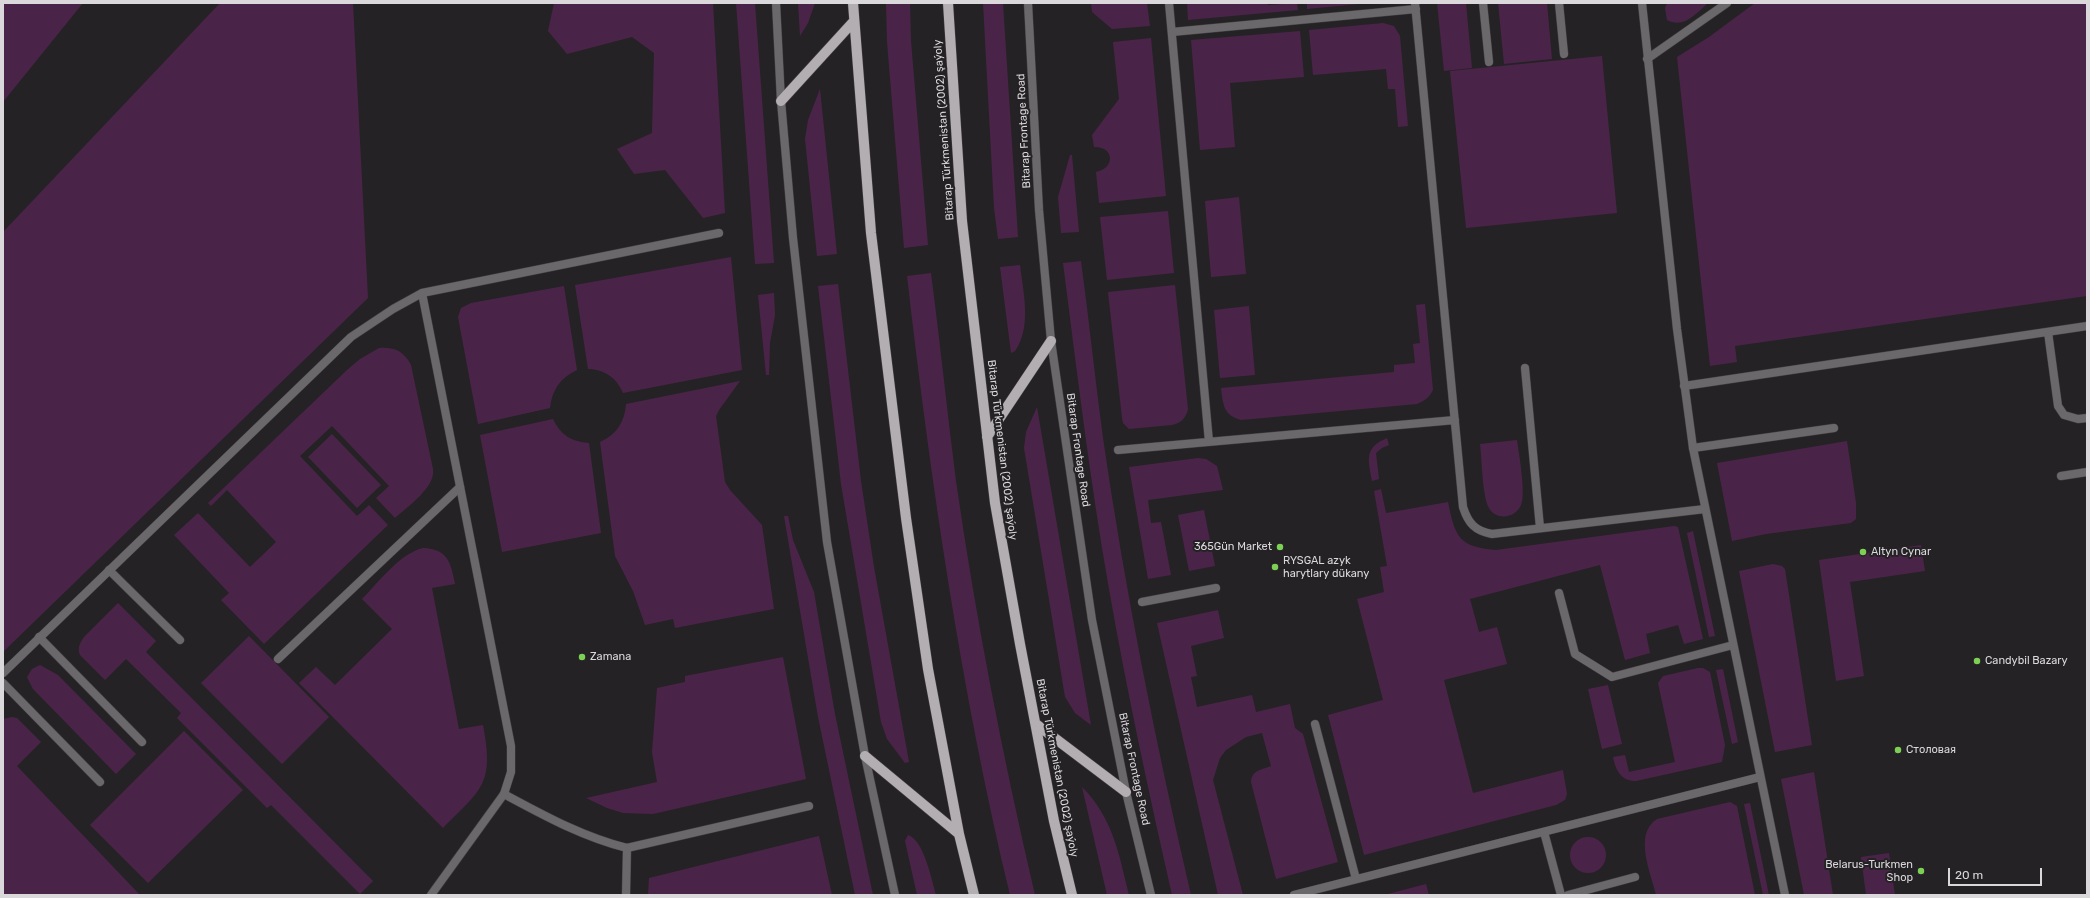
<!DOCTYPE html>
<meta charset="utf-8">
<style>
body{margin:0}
#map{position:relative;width:2090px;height:898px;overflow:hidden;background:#252225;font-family:Rubik,sans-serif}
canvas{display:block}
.frame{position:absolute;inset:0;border:4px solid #dad8da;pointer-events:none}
.scale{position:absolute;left:1948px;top:868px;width:94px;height:18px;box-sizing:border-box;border:2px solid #dad8da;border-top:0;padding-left:5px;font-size:12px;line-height:14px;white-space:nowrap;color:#dad8da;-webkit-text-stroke:3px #252225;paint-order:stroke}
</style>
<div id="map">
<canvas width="2090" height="898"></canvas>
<div class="frame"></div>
<div class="scale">20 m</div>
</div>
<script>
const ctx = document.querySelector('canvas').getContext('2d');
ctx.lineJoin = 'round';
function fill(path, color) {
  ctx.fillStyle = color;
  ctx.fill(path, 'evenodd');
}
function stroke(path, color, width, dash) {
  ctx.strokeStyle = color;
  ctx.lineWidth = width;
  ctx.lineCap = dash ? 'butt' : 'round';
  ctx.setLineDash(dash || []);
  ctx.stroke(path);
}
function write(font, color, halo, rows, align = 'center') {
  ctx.font = font + ' Rubik,sans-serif';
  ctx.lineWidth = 4;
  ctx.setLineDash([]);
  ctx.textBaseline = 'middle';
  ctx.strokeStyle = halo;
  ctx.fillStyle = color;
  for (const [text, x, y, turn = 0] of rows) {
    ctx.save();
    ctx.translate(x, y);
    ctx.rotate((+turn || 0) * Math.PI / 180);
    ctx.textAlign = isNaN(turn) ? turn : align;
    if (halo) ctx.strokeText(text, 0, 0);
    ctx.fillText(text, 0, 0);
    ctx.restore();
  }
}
fill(new Path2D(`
 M3,3H83L3,102Z
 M220,3H353L368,298L3,652V232Z
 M554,3H713L725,213L703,218L665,170L634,174L617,149L652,133L654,53L632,37L567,54L548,31Z
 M736,3H755L774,263L755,264Z
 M798,3H815L808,23L800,36Z
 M886,3H910L911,41L928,245L904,248L887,42Z
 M983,3H1003L1018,237L998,239L994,208Z
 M1091,3H1147L1150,26L1112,29L1092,12Z
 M1187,3H1267L1268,5L1297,3L1298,10L1188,20Z
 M1307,3H1369L1307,9Z
 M1437,3H1466L1472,68L1444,71Z
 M1498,3H1547L1552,59L1504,64Z
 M1667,3H1708C1696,14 1683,29 1667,20L1665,8Z
 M1755,3H2087V296L1735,346L1737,362L1710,366L1677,57L1709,37Z
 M1383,23L1394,26L1400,36L1408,126L1398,127L1395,89H1388L1386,69L1313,75L1309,30Z
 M1300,31L1304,77L1230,83L1235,147L1200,150L1191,40Z
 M1151,38L1166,196L1099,203L1096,172C1116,168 1114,146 1094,147L1092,135L1119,99L1113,42Z
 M1602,56L1617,213L1466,228L1450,71Z
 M820,89L837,254L817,256L805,139L808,120Z
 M1070,155H1072L1079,232L1061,233L1058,197Z
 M1239,197L1246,274L1211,277L1205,201Z
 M1168,211L1174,273L1107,280L1100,217Z
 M731,257L742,370L623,393C617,378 604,369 588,369L575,285Z
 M1081,261C1089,320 1095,379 1103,438C1125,591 1156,744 1191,895H1172C1149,793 1127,692 1109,589C1090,481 1077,372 1063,263Z
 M1020,265C1023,292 1032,326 1015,351L1011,353L1000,267Z
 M931,273C940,342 947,411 956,481C976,620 1003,758 1035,895H1010C961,691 931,484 907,276Z
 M838,284L861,481L874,567L909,762L905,763L887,739L881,722L841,484L818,286Z
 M1175,285L1188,409C1186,418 1181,423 1172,425L1129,429L1123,423L1122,418L1108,292Z
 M564,286L577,370C560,378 552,390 550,408L478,424L458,317L461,308L471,303Z
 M774,293L775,315L770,343L769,375H766L758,295Z
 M1425,304L1433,390C1429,398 1424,401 1417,404L1241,420C1223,415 1223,404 1221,388L1394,372V365L1415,363L1413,344L1420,343L1416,305Z
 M1249,306L1255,375L1220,378L1214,310Z
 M379,348C394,347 404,351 411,365L433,469C436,487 407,507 395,518L376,498L389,486L332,426L300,456L357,516L369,505L388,525L264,644L221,600L229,593L174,535L198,513L250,567L276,542L227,490L211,506L208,503L347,370L360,359Z
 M740,381L719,410L716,416L725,482L730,490L762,525L774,609L675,628L673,619L645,625L633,591L615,556L600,442C616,435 625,422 626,404Z
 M1037,407L1091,725L1075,713L1065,697L1024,448L1026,432Z
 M553,419C560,435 572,442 589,443L601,533L502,552L480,435Z
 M332,434L381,485L357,508L308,457Z
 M1387,438L1389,445L1382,448L1376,453L1379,479L1372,481C1368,459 1364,448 1387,438Z
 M1517,440C1519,455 1526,493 1521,505C1516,518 1496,521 1489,508C1482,496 1482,459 1480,444Z
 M1847,441L1856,503V519L1851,523L1766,534L1732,541L1717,463Z
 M1198,458L1206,459L1217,466L1223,490L1148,500L1151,523L1161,522L1171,575L1148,579L1129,467Z
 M1381,489L1386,513L1448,502C1455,536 1458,547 1496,550L1674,526L1678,527L1703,639L1684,644L1678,625L1646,634L1650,653L1625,660L1600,565L1470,599L1479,632L1497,627L1507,664L1444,680L1473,793L1563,770L1567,794L1565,800L1556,805L1364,855L1328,715L1383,700L1357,599L1384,592L1380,567L1387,566L1374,491Z
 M1204,510L1215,566L1189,571L1178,515Z
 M784,516H788L793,540L814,592L835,714L873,895H855L818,717Z
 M1693,531L1715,636L1709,637L1687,533Z
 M1921,545L1925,571L1850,582L1864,676L1836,681L1819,560Z
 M423,548C448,549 451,563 455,584L432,588L459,729L483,725C494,784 483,788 443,828L299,683L316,667L335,685L392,629L362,599C379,582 399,554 423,548Z
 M1773,564L1782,566L1785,569L1812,745L1775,752L1739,571Z
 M118,603L156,641L146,652L373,881L360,894L271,805L267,808L177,718L181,713L126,659L105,680L80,655C77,648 80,643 84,637Z
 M1218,610L1224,638L1191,646L1197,676L1191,677L1197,707L1252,695L1256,712L1290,704L1295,728L1303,734L1338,862L1276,879L1251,782C1252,770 1261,770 1271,766L1262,733L1246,737L1226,750L1220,758L1213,780L1243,895H1218L1157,623Z
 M249,636L329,717L282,764L201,683Z
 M783,657L806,779L653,814L623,813L607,808L586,798L657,782L652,752L657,688L685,682V676Z
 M40,665L58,675L136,754L116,774L33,689L27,677L32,669Z
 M1698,668H1703L1710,672L1725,745L1722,762L1636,781C1621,781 1616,771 1613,757L1625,755L1629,772L1675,762L1658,683L1663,676Z
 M1723,669L1738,742L1732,744L1716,670Z
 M1608,685L1622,744L1602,749L1588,689Z
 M12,717L17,718L41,742L17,766L140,895H3V719Z
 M184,731L243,790L148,883L90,825Z
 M1814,772L1833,895H1804L1781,779Z
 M1082,787C1113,818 1119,854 1129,895H1107Z
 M1730,802L1737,806L1755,895H1656C1651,873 1633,834 1657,819Z
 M1750,803L1769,895H1763L1744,804Z
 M908,835C924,840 932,881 936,895H917L905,841Z
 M819,836L832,895H648L649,878Z
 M1570 855a18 18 0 1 1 36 0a18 18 0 1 1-36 0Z
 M1889,853L1895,895H1866L1861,857Z
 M1426,884L1429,895H1384Z`), '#4a2448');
const lane = new Path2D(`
 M1169,3L1209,442
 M1415,3L1463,507C1468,523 1475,531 1492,534L1705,509
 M1483,3L1489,62
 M1559,3L1564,54
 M1172,32L1416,9
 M1647,59L1727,3
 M2048,332L2058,406L2064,415L2078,419L2087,418
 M1525,368L1540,528
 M1684,386L2087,326
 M1693,448L1834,428
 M1118,450L1455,420
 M2061,476L2087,472
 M109,570L180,640
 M1559,593L1575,654L1612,677L1733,645
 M1142,602L1216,588
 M39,637L142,742
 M278,659L460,487
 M3,683L100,782
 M1315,724L1356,879
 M504,794C545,816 583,837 627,848L809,806
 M1544,832L1561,895
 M626,895L627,848
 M1294,895L1760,777
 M1568,895L1635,877`);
const street = new Path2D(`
 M776,3L781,101L793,238L827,542L865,756L895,895
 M1028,3L1039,210L1051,341L1092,620L1126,792L1151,895
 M1642,3L1677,329L1693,448L1785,895
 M422,293L511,746V772L504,794L431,895
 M3,673L351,337L393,309L422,293L719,233`);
const primary = new Path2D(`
 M853,3L871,233L906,518L928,669L959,834L974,895
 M948,3L962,221L995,503L1020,644L1054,821L1072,895
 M781,101L854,21
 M987,437L1051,341
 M1036,724L1126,792
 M865,756L959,834`);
stroke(lane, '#423f42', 9);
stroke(street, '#423f42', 9);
stroke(primary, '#423f42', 11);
stroke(lane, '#6a686a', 8);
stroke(street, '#6a686a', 8);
stroke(primary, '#b2aeb1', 10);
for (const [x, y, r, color] of [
 [1280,547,4,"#7cd155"],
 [1863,552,4,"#7cd155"],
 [1275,567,4,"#7cd155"],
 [582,657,4,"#7cd155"],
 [1977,661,4,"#7cd155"],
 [1898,750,4,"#7cd155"],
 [1921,871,4,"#7cd155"]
]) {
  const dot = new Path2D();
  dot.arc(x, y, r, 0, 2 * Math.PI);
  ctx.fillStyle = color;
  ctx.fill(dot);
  stroke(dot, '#252225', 1.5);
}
write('11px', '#dad8da', '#252225', [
 ["Bitarap Türkmenistan (2002) şaýoly",944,130,-94],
 ["Bitarap Frontage Road",1024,131,-93],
 ["Bitarap Türkmenistan (2002) şaýoly",1002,450,83],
 ["Bitarap Frontage Road",1078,450,82],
 ["Bitarap Türkmenistan (2002) şaýoly",1057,768,79],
 ["Bitarap Frontage Road",1134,769,78]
]);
write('11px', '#dad8da', '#252225', [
 ["365Gün Market",1272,547,"right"],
 ["Altyn Cynar",1871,552],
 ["RYSGAL azyk",1283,561],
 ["harytlary dükany",1283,574],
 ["Zamana",590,657],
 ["Candybil Bazary",1985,661],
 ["Столовая",1906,750],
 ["Belarus-Turkmen",1913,865,"right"],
 ["Shop",1913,878,"right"]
], 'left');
</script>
